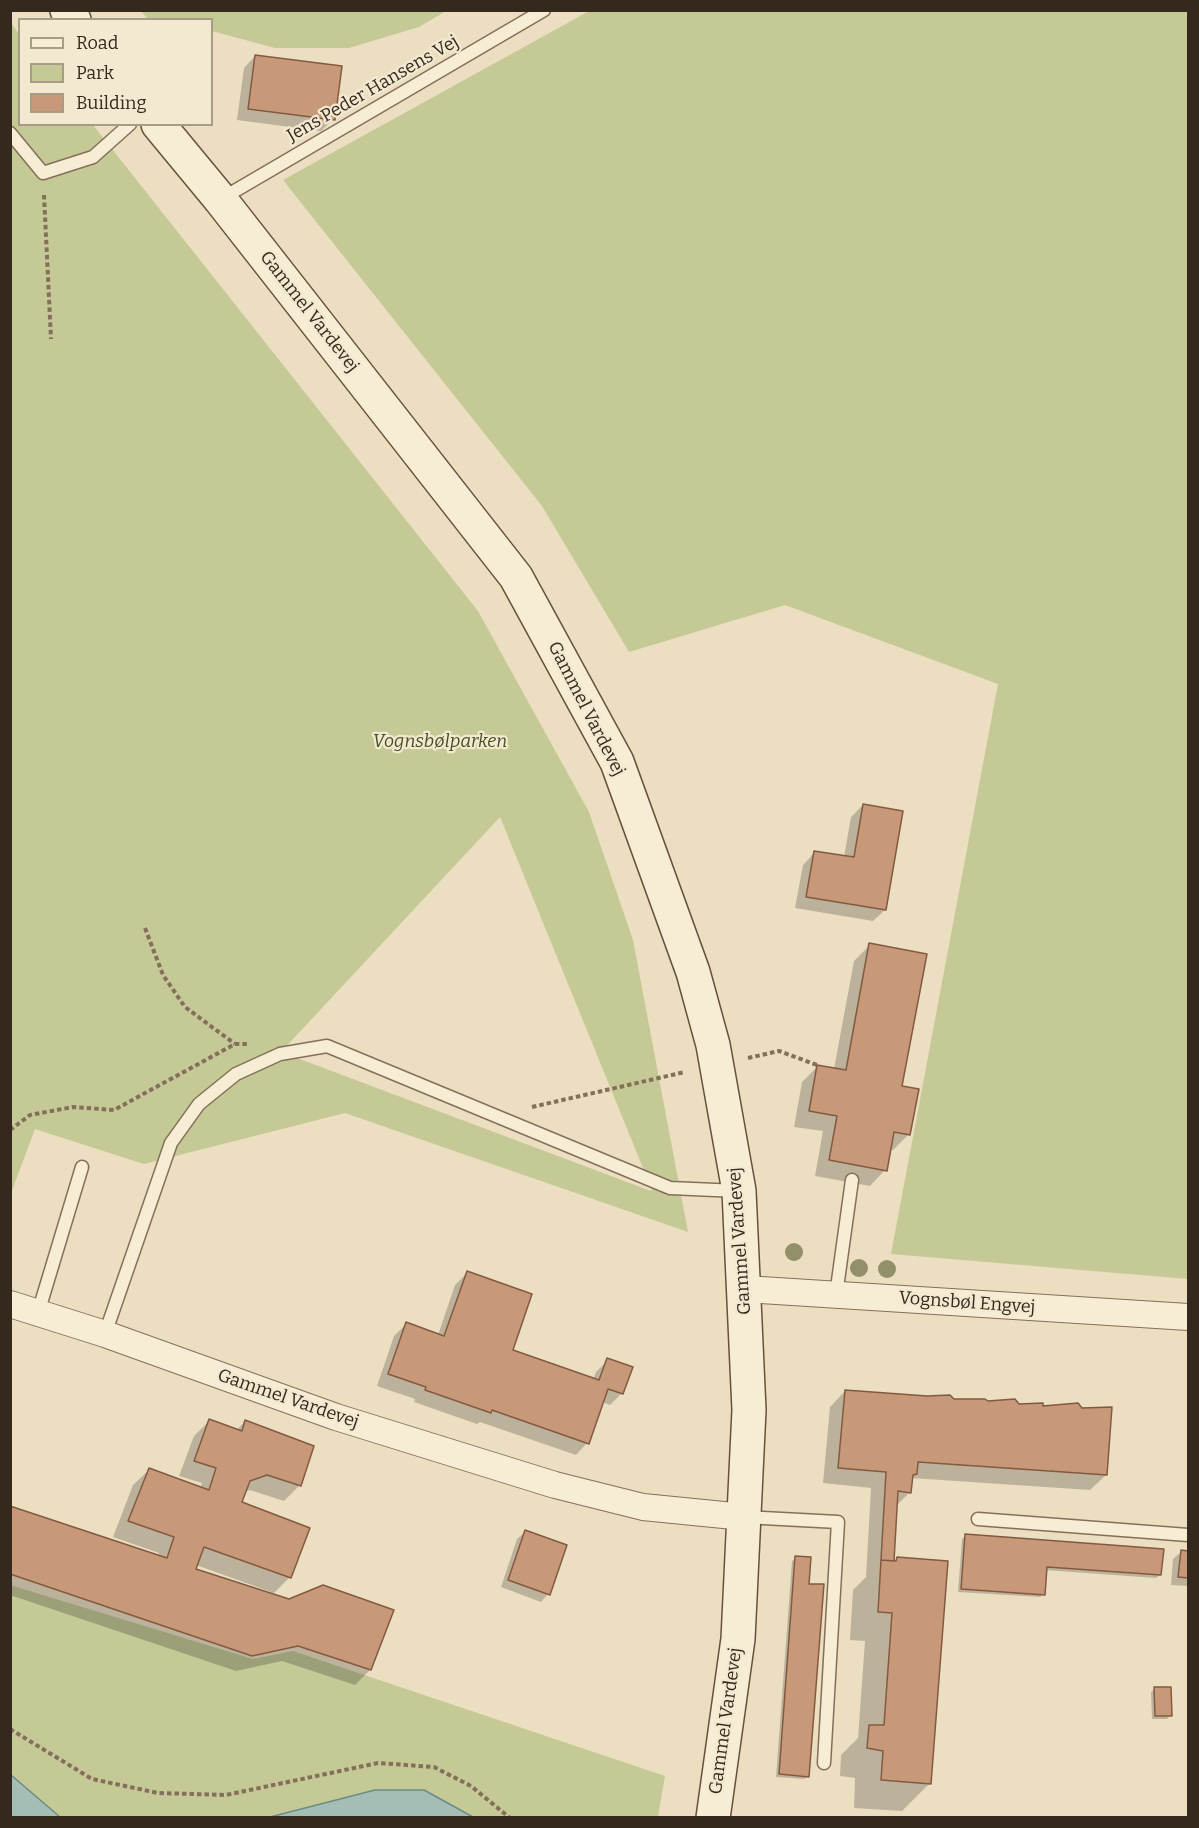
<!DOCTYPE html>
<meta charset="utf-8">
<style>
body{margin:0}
#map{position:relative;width:1199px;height:1828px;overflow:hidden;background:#ecdec1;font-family:Bitter,serif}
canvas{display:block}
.frame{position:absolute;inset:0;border:12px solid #35281d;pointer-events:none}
.legend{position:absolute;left:18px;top:18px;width:195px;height:108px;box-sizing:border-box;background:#f3e9d0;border:2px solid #a79c88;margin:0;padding:8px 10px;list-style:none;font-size:18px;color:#35281d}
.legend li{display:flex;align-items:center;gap:12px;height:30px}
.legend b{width:30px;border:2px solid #a79c88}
</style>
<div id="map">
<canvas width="1199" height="1828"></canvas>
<div class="frame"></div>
<ul class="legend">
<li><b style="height:8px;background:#f7ecd4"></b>Road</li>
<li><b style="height:16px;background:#c4c996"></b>Park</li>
<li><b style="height:16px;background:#c89979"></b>Building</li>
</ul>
</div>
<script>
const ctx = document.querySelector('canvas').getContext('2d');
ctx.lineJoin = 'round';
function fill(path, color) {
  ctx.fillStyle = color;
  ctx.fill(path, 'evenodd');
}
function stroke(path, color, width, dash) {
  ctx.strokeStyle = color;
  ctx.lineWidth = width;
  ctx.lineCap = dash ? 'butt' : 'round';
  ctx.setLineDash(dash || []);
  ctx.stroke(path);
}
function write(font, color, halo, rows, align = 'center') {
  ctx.font = font + ' Bitter,serif';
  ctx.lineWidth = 4.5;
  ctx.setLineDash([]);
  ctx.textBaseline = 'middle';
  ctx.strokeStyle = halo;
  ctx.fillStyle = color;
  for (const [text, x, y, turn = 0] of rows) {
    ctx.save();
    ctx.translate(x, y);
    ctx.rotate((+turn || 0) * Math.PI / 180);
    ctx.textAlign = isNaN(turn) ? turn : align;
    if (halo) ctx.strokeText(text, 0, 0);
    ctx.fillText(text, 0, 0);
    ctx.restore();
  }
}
fill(new Path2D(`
 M591,10L1188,11V1279L891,1254L998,684L785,605L629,652L542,506L283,180Z
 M141,11H446L419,27L349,48H275L212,31V20L148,19Z
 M11,23L19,34L20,124L93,125L478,611L589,812L633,940L688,1232L345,1113L144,1164L35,1129L11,1193ZM500,817L652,1190L651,1191L281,1052Z
 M10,1585L253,1659L293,1651L665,1776L658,1817H11Z`), '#c4c996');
const water = new Path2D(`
 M10,1775H11L60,1817H11Z
 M375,1790H424L473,1817H270Z`);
fill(water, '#a4beb6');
stroke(water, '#6b8c83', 1.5);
fill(new Path2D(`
 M255,56L333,119L321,131L237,120L244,68Z
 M863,805L885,910L873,921L795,908L803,865L814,853L844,857L851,817Z
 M870,945L909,1134L893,1150L889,1149L885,1170L870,1186L815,1176L823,1131L794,1127L802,1082L818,1066L834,1069L854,961Z
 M467,1273L511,1351L593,1380L596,1372L608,1360L622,1393L610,1405L602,1402L587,1443L576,1455L480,1422L477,1424L414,1402L415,1399L377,1386L394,1336L406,1324L438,1335L455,1285Z
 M845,1391L953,1400L1106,1475L1090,1490L911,1478L910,1492L896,1506L892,1564L897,1559L930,1783L902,1811L854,1808L855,1778L840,1776L841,1755L858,1738L865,1641L850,1640L853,1590L866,1577L871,1488L823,1483L830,1407Z
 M209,1421L236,1431L245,1421L300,1485L284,1501L250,1490L244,1492L240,1503L290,1577L274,1593L196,1565L194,1570L370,1670L355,1685L282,1661L236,1671L10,1595V1507L158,1556L159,1553L113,1537L133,1485L149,1470L200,1488L202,1483L179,1476L194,1436Z
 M525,1532L548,1594L541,1602L501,1587L517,1539Z
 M966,1536L1160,1575L1156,1578L1045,1570L1043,1594L1040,1597L958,1592L962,1539Z
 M1181,1552H1188V1586L1171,1585L1173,1559Z
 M796,1558L808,1585V1776L804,1779L776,1777L792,1561Z
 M1155,1689L1170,1715L1167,1719H1152L1151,1692Z`), '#0003');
const building = new Path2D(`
 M255,55L342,66L335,120L248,109Z
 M863,804L903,811L886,910L806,897L814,851L854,857Z
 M869,943L927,954L902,1086L919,1089L910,1135L894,1132L887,1171L829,1160L837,1116L809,1111L817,1065L846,1070Z
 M467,1271L532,1294L513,1350L599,1380L607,1358L633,1367L623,1394L608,1389L589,1444L492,1410L491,1413L425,1390L426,1387L388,1374L406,1322L444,1336Z
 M845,1390L927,1396L950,1395L954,1399H985L988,1401L1015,1399L1019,1404L1043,1403V1406L1078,1403L1082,1408L1112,1407L1107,1475L918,1462L917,1474L913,1475L911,1493L898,1491L894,1561L881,1560L886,1472L838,1468Z
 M209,1419L242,1431L245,1420L314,1446L301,1486L267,1475L250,1481L242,1502L310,1528L291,1578L204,1547L196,1569L289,1599L323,1585L394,1610L371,1670L298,1646L252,1656L10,1574V1506L167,1558L174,1537L128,1521L149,1468L209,1490L216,1468L194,1461Z
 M525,1530L567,1545L550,1595L508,1580Z
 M965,1534L1164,1549L1161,1575L1047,1567L1045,1595L961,1589Z
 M1181,1550L1188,1551V1578L1178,1577Z
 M795,1556L811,1557L809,1584H824L809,1777L779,1774Z
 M897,1557L948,1561L931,1784L881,1780L883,1751L867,1748L869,1725H884L892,1613L878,1612L881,1560L896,1561Z
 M1154,1687H1171L1172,1716H1155Z`);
fill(building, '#c89979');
stroke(building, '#825a41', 1.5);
const lane = new Path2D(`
 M10,133L43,173L93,157L130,124
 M221,199L544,10
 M836,1295L852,1180
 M38,1313L82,1167
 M105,1334L171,1143L199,1104L236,1074L280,1054L327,1046L670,1188L738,1191
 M744,1517L838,1522L824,1763
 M978,1519L1188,1535`);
const street = new Path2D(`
 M745,1289L1188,1317
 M10,1304L105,1334L336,1417L555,1485L643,1507L744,1517`);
const secondary = new Path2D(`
 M67,10L74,20
 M158,124L220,199L516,577L617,762L693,972L713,1045L739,1191L749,1410L738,1639L713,1818`);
stroke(lane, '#84705a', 15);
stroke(street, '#84705a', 28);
stroke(secondary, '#66513d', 36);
stroke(new Path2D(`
 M44,195L51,339
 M145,928L163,975L185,1007L235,1044
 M748,1058L779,1051L817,1065
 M532,1107L685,1072
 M10,1130L30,1115L73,1107L114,1110L235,1044H248
 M10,1729L92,1779L158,1793L226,1795L378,1763L434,1767L471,1786L510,1818`), '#84705a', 4, [4.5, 3]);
stroke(lane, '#f7ecd4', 12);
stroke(street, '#f7ecd4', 26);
stroke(secondary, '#f7ecd4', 33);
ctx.fillStyle = '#91906b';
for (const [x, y] of [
 [794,1252],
 [859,1268],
 [887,1269]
]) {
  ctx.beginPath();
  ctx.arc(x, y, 9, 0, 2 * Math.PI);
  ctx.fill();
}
write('18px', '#35281d', '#f3e9d0', [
 ["Jens Peder Hansens Vej",373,89,-30],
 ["Gammel Vardevej",309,312,52],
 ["Gammel Vardevej",586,709,63],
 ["Gammel Vardevej",740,1241,-94],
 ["Vognsbøl Engvej",967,1303,4],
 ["Gammel Vardevej",288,1399,19],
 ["Gammel Vardevej",726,1721,-82]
]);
write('italic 18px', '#465025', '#f3e9d0', [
 ["Vognsbølparken",440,742]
]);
</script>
